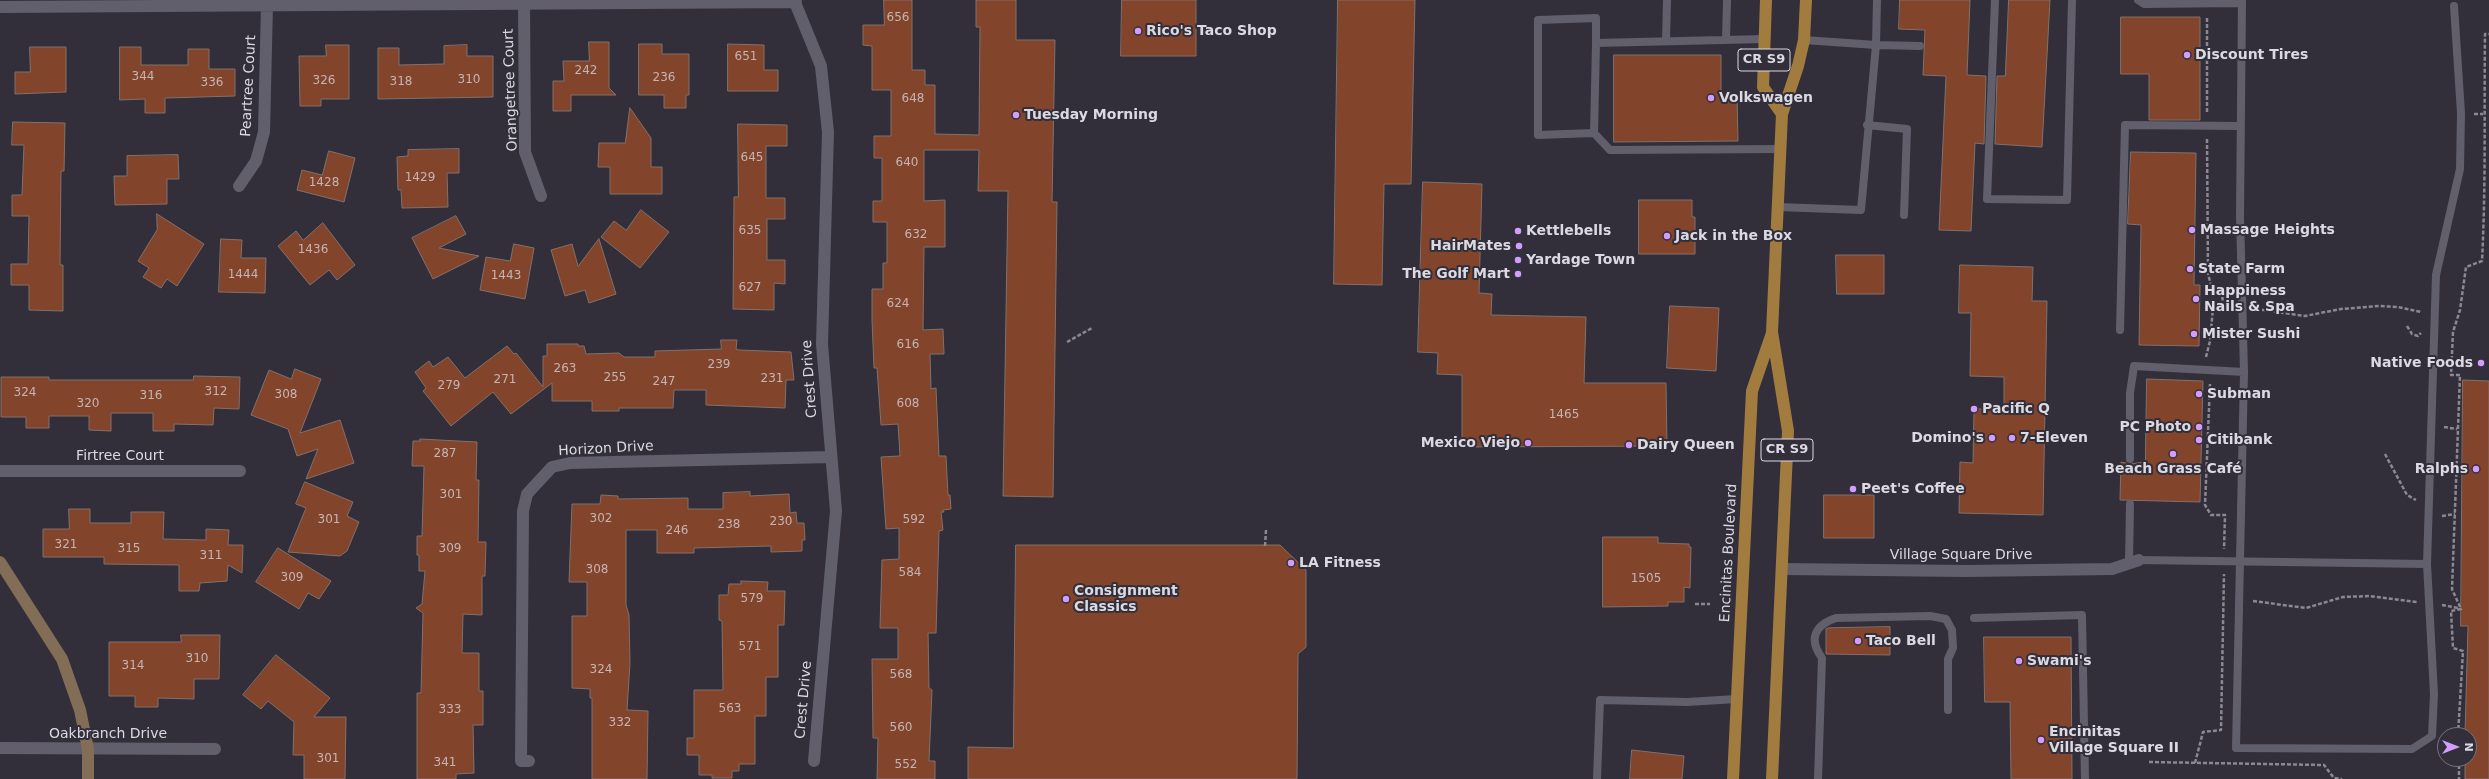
<!DOCTYPE html>
<meta charset="utf-8">
<style>
body{margin:0}
#map{position:relative;width:2489px;height:779px;overflow:hidden;background:#322f3b;font-family:"DejaVu Sans",sans-serif}
canvas{display:block}
.north{position:absolute;left:2437px;top:727px;width:40px;height:40px;box-sizing:border-box;background:#322f3b;border:1px solid #76737d;border-radius:50%;rotate:90deg;font-size:11px;font-weight:700;line-height:16px;text-align:center;color:#dbd9e1}
.north::after{content:'';display:block;margin:auto;width:14px;height:18px;background:#d29dfd;clip-path:polygon(50% 0,100% 100%,50% 72%,0 100%)}
</style>
<div id="map">
<canvas width="2489" height="779"></canvas>
<div class="north">N</div>
</div>
<script>
const ctx = document.querySelector('canvas').getContext('2d');
ctx.lineJoin = 'round';
function fill(path, color) {
  ctx.fillStyle = color;
  ctx.fill(path, 'evenodd');
}
function stroke(path, color, width, dash) {
  ctx.strokeStyle = color;
  ctx.lineWidth = width;
  ctx.lineCap = dash ? 'butt' : 'round';
  ctx.setLineDash(dash || []);
  ctx.stroke(path);
}
function write(font, color, halo, rows, align = 'center') {
  ctx.font = font + ' "DejaVu Sans",sans-serif';
  ctx.lineWidth = 4;
  ctx.setLineDash([]);
  ctx.textBaseline = 'middle';
  ctx.strokeStyle = halo;
  ctx.fillStyle = color;
  for (const [text, x, y, turn = 0] of rows) {
    ctx.save();
    ctx.translate(x, y);
    ctx.rotate((+turn || 0) * Math.PI / 180);
    ctx.textAlign = isNaN(turn) ? turn : align;
    if (halo) ctx.strokeText(text, 0, 0);
    ctx.fillText(text, 0, 0);
    ctx.restore();
  }
}
const building = new Path2D(`
 M884,0H912V70H925V85H935V134L979,135L980,27H976V0H1016V40H1055L1052,202H1057L1053,497L1003,496L1008,191H978L979,150H924V201L945,200V247H924L923,330L943,329L944,354H930L931,389L936,388L939,456H946L948,495H950L951,509L943,510L944,512H941L943,530L939,531L936,633H928L929,688L932,690L929,761H935V779H877L878,738H873L872,659H898V628H880L882,560L899,559V528L886,529L881,457L900,456L898,424L881,425L877,368H874L872,320V289H883V263H887V222H873V201H882V158H874V136H891V90H872V46L863,45V25H884Z
 M1122,0H1196V56H1121Z
 M1338,0H1415L1411,184H1384L1382,285L1334,284Z
 M1900,0H1970L1967,75L1986,76L1984,144L1975,143L1971,231L1939,230L1946,76L1923,75L1925,30L1899,29Z
 M2009,0H2050L2042,147L1995,144L1997,76H2005Z
 M2121,17H2200V120H2149V74H2121Z
 M589,42H609V88L616,95H571V111H553V81H564L563,61H589Z
 M639,44H662V54H689V95H686V108H664V95H639Z
 M728,44L764,45V70H778V91H728Z
 M326,45H349V99H321V106H300L299,56H326Z
 M467,45V56H493V97L378,99V48H399V65L444,64V46Z
 M30,47H66V92L15,94V72H30Z
 M120,47H141V65H188V49H209V69H235V96L165,98V113H145V99L120,100Z
 M1614,55H1721V95H1737L1738,141L1614,142Z
 M630,108L651,138V167H662V194H610V167H598L599,143H625Z
 M13,122L65,123L64,171H61L60,265H63V311L29,310V285H11V264H28L29,216H12V195H22L24,145H12Z
 M738,124L787,125V146H766V198H785V219H767V260H785V284L774,283V310L733,309L734,197H738Z
 M459,149V173H447L448,207L402,208L401,190H398L397,157L408,156V150Z
 M329,151L355,158L344,202L297,190L302,170L322,175Z
 M2131,152L2196,153L2194,285H2200L2199,346L2139,345L2141,225L2128,224Z
 M178,155L179,179H167V204L115,205L114,176H127V156Z
 M1423,182L1482,184L1479,293L1492,294L1491,315L1586,317L1584,383H1666L1667,446L1462,447V375L1437,374L1438,353L1418,352Z
 M1639,200H1692V217H1695V254H1639Z
 M641,210L669,232L640,268L601,237L614,221L626,230Z
 M157,214L204,244L177,286L167,279L161,288L143,277L149,268L138,261L157,230Z
 M456,216L466,234L439,248L479,256L433,279L412,238Z
 M323,223L355,265L337,280L329,270L310,285L278,246L296,231L303,240Z
 M221,239L242,240L241,258H266L265,293L219,292Z
 M599,239L616,294L589,303L585,290L565,296L551,250L572,244L578,266Z
 M514,244L534,248L525,299L480,290L486,257L510,261Z
 M1836,255H1884V294H1837Z
 M1960,265L2033,267L2032,301H2047L2043,515L1959,513L1960,462L1973,463L1974,409H2004V377L1970,376L1971,313H1959Z
 M1670,306L1719,308L1716,371L1667,368Z
 M721,340H737L736,349L739,350L791,352L794,380H786L785,408L706,405V390H674L673,408H619V411H592V401H552V383L511,414L493,392L451,426L423,391L426,388L415,372L429,361L433,367L448,357L465,378L507,346L514,354L516,353L543,387V356H547V344H578V346H584L586,354L619,353L624,357H655V351L721,349Z
 M295,369L321,379L300,433L340,420L354,463L306,479L318,449L297,456L288,429L251,415L269,370L291,379Z
 M194,376L240,377L239,409L214,408L213,425L174,424V431H153V413H111V431L89,430V416H49V428H26V417H1V377H49V380H193Z
 M2147,379L2203,381L2200,502L2120,500L2121,462L2130,464L2145,462Z
 M2463,380L2489,381V779H2465V759H2469V735H2465L2468,626H2461Z
 M420,439L477,442L476,480H479L478,542H486L485,576H482V615L463,614L462,653H479V691H483V725H473L474,773L456,774V779H417V693H421L423,613L416,608L422,604L425,571H419V555H417V536H422L424,466H412L413,441H420Z
 M305,482L353,502L347,516L359,522L347,551L340,556L288,552L306,508L296,504Z
 M750,492V496L789,494L790,513L796,512L797,523H804L805,540H802V551L771,552V546L694,548V553H657V530H626V605L629,615L630,663L627,710L648,711L647,779H592V698H590V689L572,688V616H587V582H569L572,504H600L601,495L618,496V499L688,498V509H723V493Z
 M1824,495H1874V538H1824Z
 M69,509H90V523H131V512H164L163,539L206,540V529L229,530L228,545H243L242,573L228,565L227,581L200,583L199,591H179V565L104,564V557H43V529H69Z
 M1603,537H1658V543L1689,544V547H1691L1690,588L1684,587V602H1668V606L1603,607Z
 M1016,545H1280L1306,570V647L1298,654L1297,779H968V747L1013,748Z
 M278,548L331,581L319,599L308,593L299,609L256,582Z
 M741,581L768,582L767,591H785L784,625H778V677H766V716H755V764H739V771H732V778H712V775H699V755H687V738H694V690H723L722,621L719,620V595H728L729,584H741Z
 M1890,627V655L1826,654V629L1828,628Z
 M181,635H220L219,679H194V699L158,698V707H135V696H109V642H181Z
 M1984,637H2071L2072,779H2011L2010,702H1985Z
 M276,655L330,698L314,717H346L345,779H304V755H293L294,722L268,701L261,709L243,695Z
 M1632,750L1684,756L1682,779H1630Z`);
fill(building, '#82442b');
stroke(building, '#81716b', 1);
stroke(new Path2D(`
 M2207,112V17
 M2474,114H2483
 M2207,139L2208,274L2212,289H2222L2223,308
 M2256,309L2305,316L2341,309L2379,306L2398,307L2421,312
 M2407,326L2412,334L2418,336L2421,333
 M1067,342L1092,328
 M2206,357L2210,341L2213,308L2228,309
 M2210,384L2205,505L2211,515H2225L2224,549
 M2444,427L2457,429
 M2385,454L2407,495L2416,500
 M2442,516L2455,514
 M1265,546L1266,530
 M2253,601L2306,608L2343,597L2369,596L2417,602
 M1695,604H1710
 M2442,605L2458,608
 M2458,735L2463,651L2453,648L2451,611L2461,609L2452,589L2460,375H2451L2453,332L2460,310L2466,267L2482,261C2486,185 2484,110 2485,34H2489
 M2459,759V779
 M2149,762L2324,765L2334,778L2342,779
 M2195,763L2203,732L2221,730L2224,574`), '#8b8892', 2.5, [4, 2]);
stroke(new Path2D(`
 M1995,0L1987,199L2067,200L2072,0
 M2138,0L2144,4L2242,3
 M2242,0L2240,216L2244,372L2236,748L2412,749L2432,736L2434,694L2427,564L2436,275L2460,169L2461,113L2454,6
 M1726,40L1727,0
 M1804,40L1876,45L1877,0
 M1666,41L1667,0
 M1596,43V18L1538,20V135L1594,133L1596,43L1765,39
 M1867,125L1907,129L1904,215
 M1594,133L1610,150L1781,149
 M1778,207L1861,210L1876,45L1920,46
 M2120,330L2125,125L2240,126
 M2130,459V393L2134,366L2244,372
 M2139,560L2427,564
 M2129,563L2130,504
 M1974,618L2082,615L2085,779
 M1597,779L1600,700L1687,702L1737,699
 M1818,779L1822,658C1808,639 1815,625 1836,618L1930,616L1946,619L1952,630L1953,648L1948,659V710`), '#625f6d', 8);
stroke(new Path2D(`
 M794,0L821,66L828,132L822,344L836,511L814,761
 M524,5L525,152L541,196
 M0,7L796,2
 M239,186L256,161L264,132L267,5
 M0,471H240
 M1782,569L1967,571L2112,569L2139,560
 M0,748L215,749
 M529,761H521L523,511L527,494L552,467L570,463L831,457`), '#625f6d', 12);
stroke(new Path2D(`
 M0,562L62,659L80,710L88,749V779`), '#826e56', 12);
stroke(new Path2D(`
 M1766,0L1763,87L1782,114
 M1733,779L1752,391L1772,333
 M1772,779L1788,431L1772,332L1782,114L1798,66L1804,40L1806,0`), '#a27c3e', 12);
for (const [x, y, r, color] of [
 [1138,31,4,"#d29dfd"],
 [2187,55,4,"#d29dfd"],
 [1711,98,4,"#d29dfd"],
 [1016,115,4,"#d29dfd"],
 [2192,230,4,"#d29dfd"],
 [1518,231,4,"#d29dfd"],
 [1667,236,4,"#d29dfd"],
 [1519,246,4,"#d29dfd"],
 [1518,260,4,"#d29dfd"],
 [2190,269,4,"#d29dfd"],
 [1518,274,4,"#d29dfd"],
 [2196,299,4,"#d29dfd"],
 [2194,334,4,"#d29dfd"],
 [2481,363,4,"#d29dfd"],
 [2199,394,4,"#d29dfd"],
 [1974,409,4,"#d29dfd"],
 [2199,427,4,"#d29dfd"],
 [1992,438,4,"#d29dfd"],
 [2012,438,4,"#d29dfd"],
 [2199,440,4,"#d29dfd"],
 [1528,443,4,"#d29dfd"],
 [1629,445,4,"#d29dfd"],
 [2173,454,4,"#d29dfd"],
 [2476,469,4,"#d29dfd"],
 [1853,489,4,"#d29dfd"],
 [1291,563,4,"#d29dfd"],
 [1066,599,4,"#d29dfd"],
 [1858,641,4,"#d29dfd"],
 [2019,661,4,"#d29dfd"],
 [2041,740,4,"#d29dfd"]
]) {
  const dot = new Path2D();
  dot.arc(x, y, r, 0, 2 * Math.PI);
  ctx.fillStyle = color;
  ctx.fill(dot);
  stroke(dot, '#322f3b', 1.5);
}
write('12px', '#c5b4b4', null, [
 ["656",898,18],
 ["651",746,57],
 ["242",586,71],
 ["344",143,77],
 ["236",664,78],
 ["310",469,80],
 ["326",324,81],
 ["318",401,82],
 ["336",212,83],
 ["648",913,99],
 ["645",752,158],
 ["640",907,163],
 ["1429",420,178],
 ["1428",324,183],
 ["635",750,231],
 ["632",916,235],
 ["1436",313,250],
 ["1444",243,275],
 ["1443",506,276],
 ["627",750,288],
 ["624",898,304],
 ["616",908,345],
 ["239",719,365],
 ["263",565,369],
 ["255",615,378],
 ["231",772,379],
 ["271",505,380],
 ["247",664,382],
 ["279",449,386],
 ["312",216,392],
 ["324",25,393],
 ["308",286,395],
 ["316",151,396],
 ["320",88,404],
 ["608",908,404],
 ["1465",1564,415],
 ["287",445,454],
 ["301",451,495],
 ["302",601,519],
 ["301",329,520],
 ["592",914,520],
 ["230",781,522],
 ["238",729,525],
 ["246",677,531],
 ["321",66,545],
 ["315",129,549],
 ["309",450,549],
 ["311",211,556],
 ["308",597,570],
 ["584",910,573],
 ["309",292,578],
 ["1505",1646,579],
 ["579",752,599],
 ["571",750,647],
 ["310",197,659],
 ["314",133,666],
 ["324",601,670],
 ["568",901,675],
 ["563",730,709],
 ["333",450,710],
 ["332",620,723],
 ["560",901,728],
 ["301",328,759],
 ["341",445,763],
 ["552",906,765]
]);
for (const [x, y, w] of [
 [1764,60,52],
 [1787,450,52]
]) {
  const box = new Path2D();
  box.roundRect(x - w / 2, y - 11, w, 22, 3);
  ctx.fillStyle = '#322f3b';
  ctx.fill(box);
  stroke(box, '#dbd9e1', 1);
}
write('bold 13px', '#dbd9e1', null, [
 ["CR S9",1764,60],
 ["CR S9",1787,450]
]);
write('bold 14px', '#dbd9e1', '#322f3b', [
 ["Rico's Taco Shop",1146,31],
 ["Discount Tires",2195,55],
 ["Volkswagen",1719,98],
 ["Tuesday Morning",1024,115],
 ["Massage Heights",2200,230],
 ["Kettlebells",1526,231],
 ["Jack in the Box",1675,236],
 ["HairMates",1511,246,"right"],
 ["Yardage Town",1526,260],
 ["State Farm",2198,269],
 ["The Golf Mart",1510,274,"right"],
 ["Happiness",2204,291],
 ["Nails & Spa",2204,307],
 ["Mister Sushi",2202,334],
 ["Native Foods",2473,363,"right"],
 ["Subman",2207,394],
 ["Pacific Q",1982,409],
 ["PC Photo",2191,427,"right"],
 ["Domino's",1984,438,"right"],
 ["7-Eleven",2020,438],
 ["Citibank",2207,440],
 ["Mexico Viejo",1520,443,"right"],
 ["Dairy Queen",1637,445],
 ["Beach Grass Café",2173,469,"center"],
 ["Ralphs",2468,469,"right"],
 ["Peet's Coffee",1861,489],
 ["LA Fitness",1299,563],
 ["Consignment",1074,591],
 ["Classics",1074,607],
 ["Taco Bell",1866,641],
 ["Swami's",2027,661],
 ["Encinitas",2049,732],
 ["Village Square II",2049,748]
], 'left');
write('14px', '#dbd9e1', '#322f3b', [
 ["Peartree Court",249,86,-87],
 ["Orangetree Court",511,90,-92],
 ["Crest Drive",810,379,-94],
 ["Horizon Drive",606,449,-3],
 ["Firtree Court",120,456],
 ["Encinitas Boulevard",1729,553,-87],
 ["Village Square Drive",1961,555],
 ["Crest Drive",804,700,-85],
 ["Oakbranch Drive",108,734]
]);
</script>
